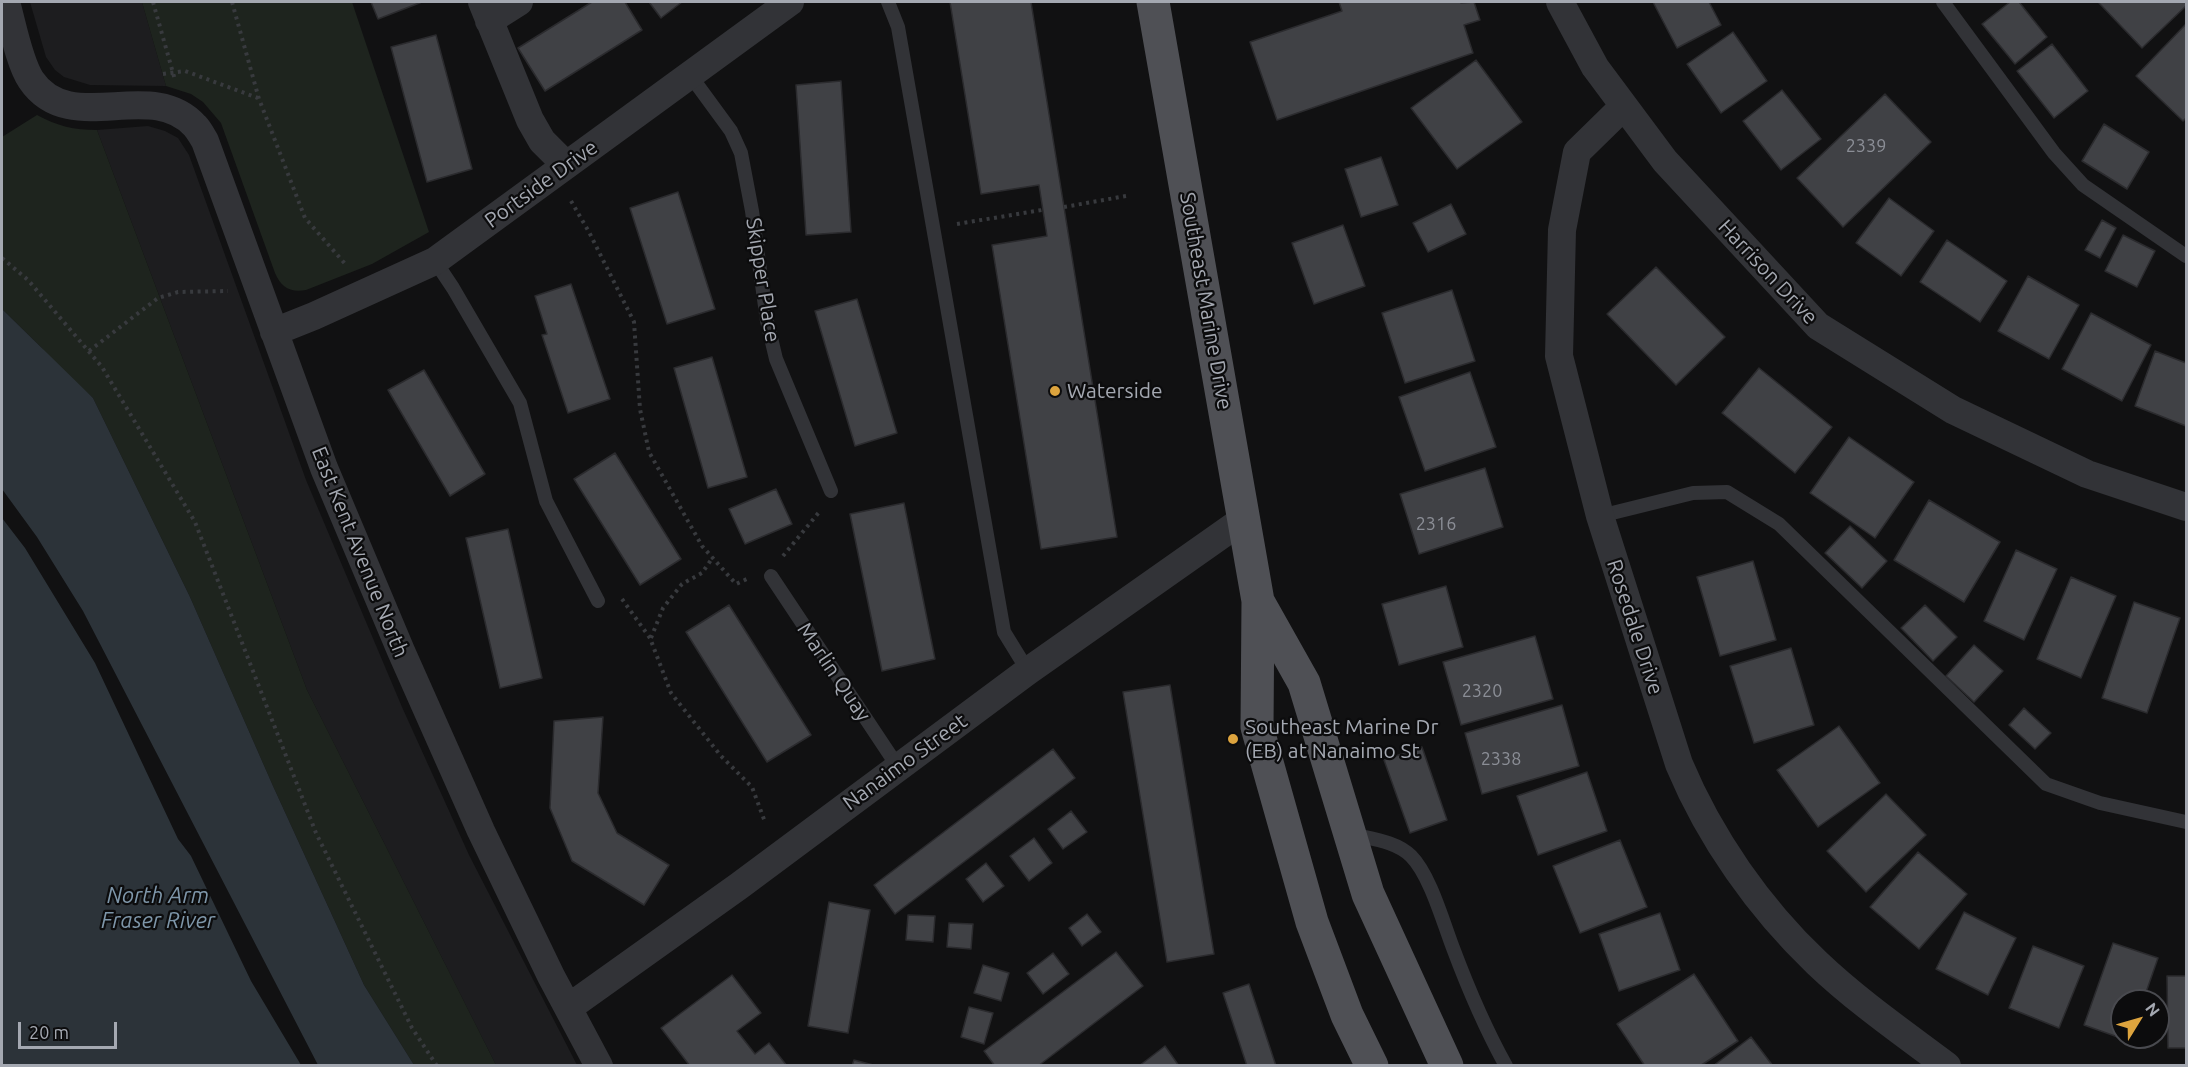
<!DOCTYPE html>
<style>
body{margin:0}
#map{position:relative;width:2188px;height:1067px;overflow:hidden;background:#111112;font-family:Ubuntu,sans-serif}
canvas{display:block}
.frame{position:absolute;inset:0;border:3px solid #a4a8b1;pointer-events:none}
.north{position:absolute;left:2110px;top:989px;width:60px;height:60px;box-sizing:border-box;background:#0c0c0d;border:2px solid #494a4f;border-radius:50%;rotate:53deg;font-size:16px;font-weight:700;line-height:24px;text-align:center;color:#a4a8b1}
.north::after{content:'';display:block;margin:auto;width:21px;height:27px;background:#dda43e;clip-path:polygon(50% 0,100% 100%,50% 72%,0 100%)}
.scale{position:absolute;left:18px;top:1022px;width:99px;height:27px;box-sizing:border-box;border:3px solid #a4a8b1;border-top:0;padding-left:8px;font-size:18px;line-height:21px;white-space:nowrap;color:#a4a8b1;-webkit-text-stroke:4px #0c0c0d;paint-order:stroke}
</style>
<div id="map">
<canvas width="2188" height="1067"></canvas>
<div class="frame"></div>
<div class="north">N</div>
<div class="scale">20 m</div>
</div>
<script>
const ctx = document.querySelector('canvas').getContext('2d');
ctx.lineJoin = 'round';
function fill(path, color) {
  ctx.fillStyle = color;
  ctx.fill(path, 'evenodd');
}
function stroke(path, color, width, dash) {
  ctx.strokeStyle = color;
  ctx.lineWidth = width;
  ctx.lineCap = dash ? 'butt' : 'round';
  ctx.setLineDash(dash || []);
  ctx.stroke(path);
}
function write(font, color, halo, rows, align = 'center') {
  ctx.font = font + ' Ubuntu,sans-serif';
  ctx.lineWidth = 4.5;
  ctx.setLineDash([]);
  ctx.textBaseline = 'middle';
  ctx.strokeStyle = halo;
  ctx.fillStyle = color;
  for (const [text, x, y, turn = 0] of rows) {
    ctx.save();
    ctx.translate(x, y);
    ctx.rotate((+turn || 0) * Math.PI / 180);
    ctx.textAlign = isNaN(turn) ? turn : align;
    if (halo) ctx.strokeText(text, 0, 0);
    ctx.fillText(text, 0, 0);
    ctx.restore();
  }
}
fill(new Path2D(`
 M30,2H142L166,86L90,85L64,77L55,70L46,57Z
 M148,126L165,131L178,138L189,155L306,480L402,707L469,855L577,1065H496L307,690L97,130Z`), '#1d1d1f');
fill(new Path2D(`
 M142,2H352L429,232L372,264L306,290C290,293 281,287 275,273L221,123L203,102L191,94L166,86Z
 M37,115C57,126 74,130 97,130L307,690L496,1065H414L364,985L273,786L190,597L93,398L2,318L44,350L2,309V137Z`), '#1e241e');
fill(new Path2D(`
 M2,309L93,398L190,597L273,786L364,985L414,1065H2Z`), '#2c3339');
fill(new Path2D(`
 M2,489L37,537L83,611L318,1065H301L251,981L191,856L178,839L95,663L25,548L2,518Z`), '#111112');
const building = new Path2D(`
 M371,2H422L378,19Z
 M592,2H625L642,30L545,91L518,48Z
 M649,2H682L661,18Z
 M950,2H1031L1117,537L1041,549L992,245L1047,236L1039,185L981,194Z
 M1339,2H1460L1461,3L1474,2L1480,20L1464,25L1473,53L1277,120L1250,42L1342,11Z
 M1653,2H1709L1721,25L1677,48Z
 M2010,2H2019L2047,37L2015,64L1982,24Z
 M2100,2H2186V6L2142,48L2099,3Z
 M2186,24V118L2183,121L2136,76Z
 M1733,32L1767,81L1721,113L1687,64Z
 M436,35L472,169L427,182L391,47Z
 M2052,44L2088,91L2054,118L2017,71Z
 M1476,60L1522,122L1457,169L1411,108Z
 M841,81L851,232L806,235L796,85Z
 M1782,90L1821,139L1781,170L1743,121Z
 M1885,94L1931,142L1843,227L1797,178Z
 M2104,124L2149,152L2127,189L2082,161Z
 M1381,157L1398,205L1361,217L1345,169Z
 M678,192L715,309L667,324L630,208Z
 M1889,198L1934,231L1901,276L1856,243Z
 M1451,204L1466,234L1428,252L1413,223Z
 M2102,220L2116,228L2100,258L2085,250Z
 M1343,225L1365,286L1314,304L1292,243Z
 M2123,235L2155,251L2137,287L2105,271Z
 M1947,240L2007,281L1980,322L1920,282Z
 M1656,267L1725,337L1676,385L1607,314Z
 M2028,276L2079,305L2049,359L1998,331Z
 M571,284L610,399L568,413L542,335L547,334L535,296Z
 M1452,290L1475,361L1405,383L1382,313Z
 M857,299L897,433L855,446L815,311Z
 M2091,313L2151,345L2122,401L2062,369Z
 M2155,351L2186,363V426L2135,406Z
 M712,357L747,477L708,488L674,368Z
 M1759,368L1832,427L1795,473L1722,413Z
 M424,370L485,474L450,496L388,390Z
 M1470,372L1496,447L1425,471L1399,397Z
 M1849,437L1914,482L1875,538L1810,493Z
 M615,453L681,559L640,585L574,479Z
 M1485,468L1503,527L1419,554L1400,494Z
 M776,489L792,524L745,544L729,509Z
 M1929,500L2000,542L1964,602L1894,560Z
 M904,503L935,659L882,671L850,514Z
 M1850,526L1887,561L1862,588L1825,553Z
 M508,529L542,678L500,688L466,538Z
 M2016,550L2057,569L2024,640L1984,621Z
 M1753,561L1776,640L1720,656L1697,577Z
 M2071,577L2116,596L2081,678L2037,659Z
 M1446,586L1463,647L1399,665L1382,604Z
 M2134,602L2180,618L2147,713L2102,698Z
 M729,605L811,735L767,762L686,632Z
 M1925,605L1957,637L1933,661L1901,628Z
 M1535,636L1553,699L1461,725L1443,662Z
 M1974,645L2003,671L1974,702L1946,676Z
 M1791,648L1814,725L1754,743L1730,666Z
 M1170,685L1214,954L1167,962L1123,692Z
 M1562,705L1579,766L1482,794L1465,733Z
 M2024,708L2051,733L2035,749L2009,725Z
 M603,717L598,793L617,833L669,865L644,905L572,861L550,808L554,721Z
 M1839,726L1880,783L1818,827L1777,770Z
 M1422,747L1447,820L1410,833L1384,760Z
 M1053,749L1075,778L895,914L874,885Z
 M1587,772L1607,831L1538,855L1517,796Z
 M1886,794L1926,835L1866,892L1827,851Z
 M1071,811L1087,832L1063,849L1048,829Z
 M1034,838L1052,863L1029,881L1010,856Z
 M1620,840L1647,907L1580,933L1553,866Z
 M1918,852L1967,894L1919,949L1870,907Z
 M986,863L1004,886L983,902L966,879Z
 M829,902L870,910L848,1033L808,1026Z
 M1964,912L2016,938L1988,995L1936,969Z
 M1660,913L1680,970L1619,991L1599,934Z
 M1087,914L1101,932L1082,946L1069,928Z
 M908,915L935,916L933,942L906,940Z
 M949,923L973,924L971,949L947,947Z
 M2113,943L2158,958L2143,1001H2122V1037H2131L2129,1041L2084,1025Z
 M2033,946L2084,966L2059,1028L2009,1008Z
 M1116,952L1143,986L1038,1066H995L984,1051Z
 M1053,953L1069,974L1043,994L1027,973Z
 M983,965L1009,973L1001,1001L974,993Z
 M1694,974L1738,1041L1700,1066H1645L1617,1024Z
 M732,975L761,1013L737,1031L755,1054L769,1043L787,1066H690L661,1028Z
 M2167,976H2186V1048H2168Z
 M1249,984L1276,1066H1247L1223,993Z
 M969,1007L993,1013L984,1044L961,1037Z
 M1751,1037L1773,1066H1713Z
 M1165,1046L1179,1066H1139Z
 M854,1060L877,1066H852Z`);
fill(building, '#404145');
stroke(building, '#2b2b2e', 1.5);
stroke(new Path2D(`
 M153,2L175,80
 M232,2L259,99L305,218L347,266
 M163,74L185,71L258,98
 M571,201L589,232L634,322L640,409L649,452L702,546L736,584L749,578
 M1064,207L1126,196
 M957,224L1042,210
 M2,258L28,280L102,367L195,522L316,833L412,1028L437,1066
 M89,351L158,298L178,292L228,291
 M783,556L820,511
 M622,599L650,638L671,693L721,756L752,787L765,822
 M651,638L663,608L682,584L702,573L713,557`), '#383a3e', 4, [3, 4.5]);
stroke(new Path2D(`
 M888,2L898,27L1004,632L1028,671
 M1943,2L2054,153L2083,185L2186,256
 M690,75L731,131L741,153L752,211L767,321L776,359L831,491
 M435,261L453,288L520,403L546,501L598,601
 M1600,516L1693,493L1727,492L1779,524L2046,784L2100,803L2186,822
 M771,576L898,767
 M1351,834C1371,839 1396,841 1411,856C1430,875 1443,922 1453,948C1468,988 1485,1028 1506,1066`), '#323337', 14);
stroke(new Path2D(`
 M6,2C12,23 19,62 31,80C70,138 151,77 195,126C199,130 202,136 205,141L324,468L401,651L481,831L551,976L599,1066
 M482,2L530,120L542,141L566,165
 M1560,2L1595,67L1665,161L1818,326L1953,410L2087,474L2186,507
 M489,21L519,2
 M1624,106L1577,152L1562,230L1559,356L1600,516L1679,764C1710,838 1759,908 1817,963C1857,1001 1903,1033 1947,1066
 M274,332L314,316L435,261L790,2
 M568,1008L739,886L1028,671L1244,519`), '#323337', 28);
stroke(new Path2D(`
 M1153,2L1258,601L1257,727L1312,922L1347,1015L1372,1066
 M1259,603L1304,683L1368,894L1447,1066`), '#4f5055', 33);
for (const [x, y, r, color] of [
 [1055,391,6,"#dda43e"],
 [1233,739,6,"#dda43e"]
]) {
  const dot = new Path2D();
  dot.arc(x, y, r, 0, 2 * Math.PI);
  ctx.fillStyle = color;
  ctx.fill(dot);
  stroke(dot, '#0c0c0d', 2);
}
write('18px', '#8b8e96', null, [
 ["2339",1866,146],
 ["2316",1436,524],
 ["2320",1482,691],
 ["2338",1501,759]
]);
write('21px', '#a4a8b1', '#0c0c0d', [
 ["Portside Drive",541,184,-36],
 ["Harrison Drive",1768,272,47],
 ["Skipper Place",763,280,81],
 ["Southeast Marine Drive",1206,301,80],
 ["East Kent Avenue North",360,552,68],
 ["Rosedale Drive",1635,627,72],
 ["Marlin Quay",834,672,56],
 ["Nanaimo Street",905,762,-36]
]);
write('21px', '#a4a8b1', '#0c0c0d', [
 ["Waterside",1067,391],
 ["Southeast Marine Dr",1245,727],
 ["(EB) at Nanaimo St",1245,751]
], 'left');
write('italic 22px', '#7e96a9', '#0c0c0d', [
 ["North Arm",158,896],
 ["Fraser River",158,921]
]);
</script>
